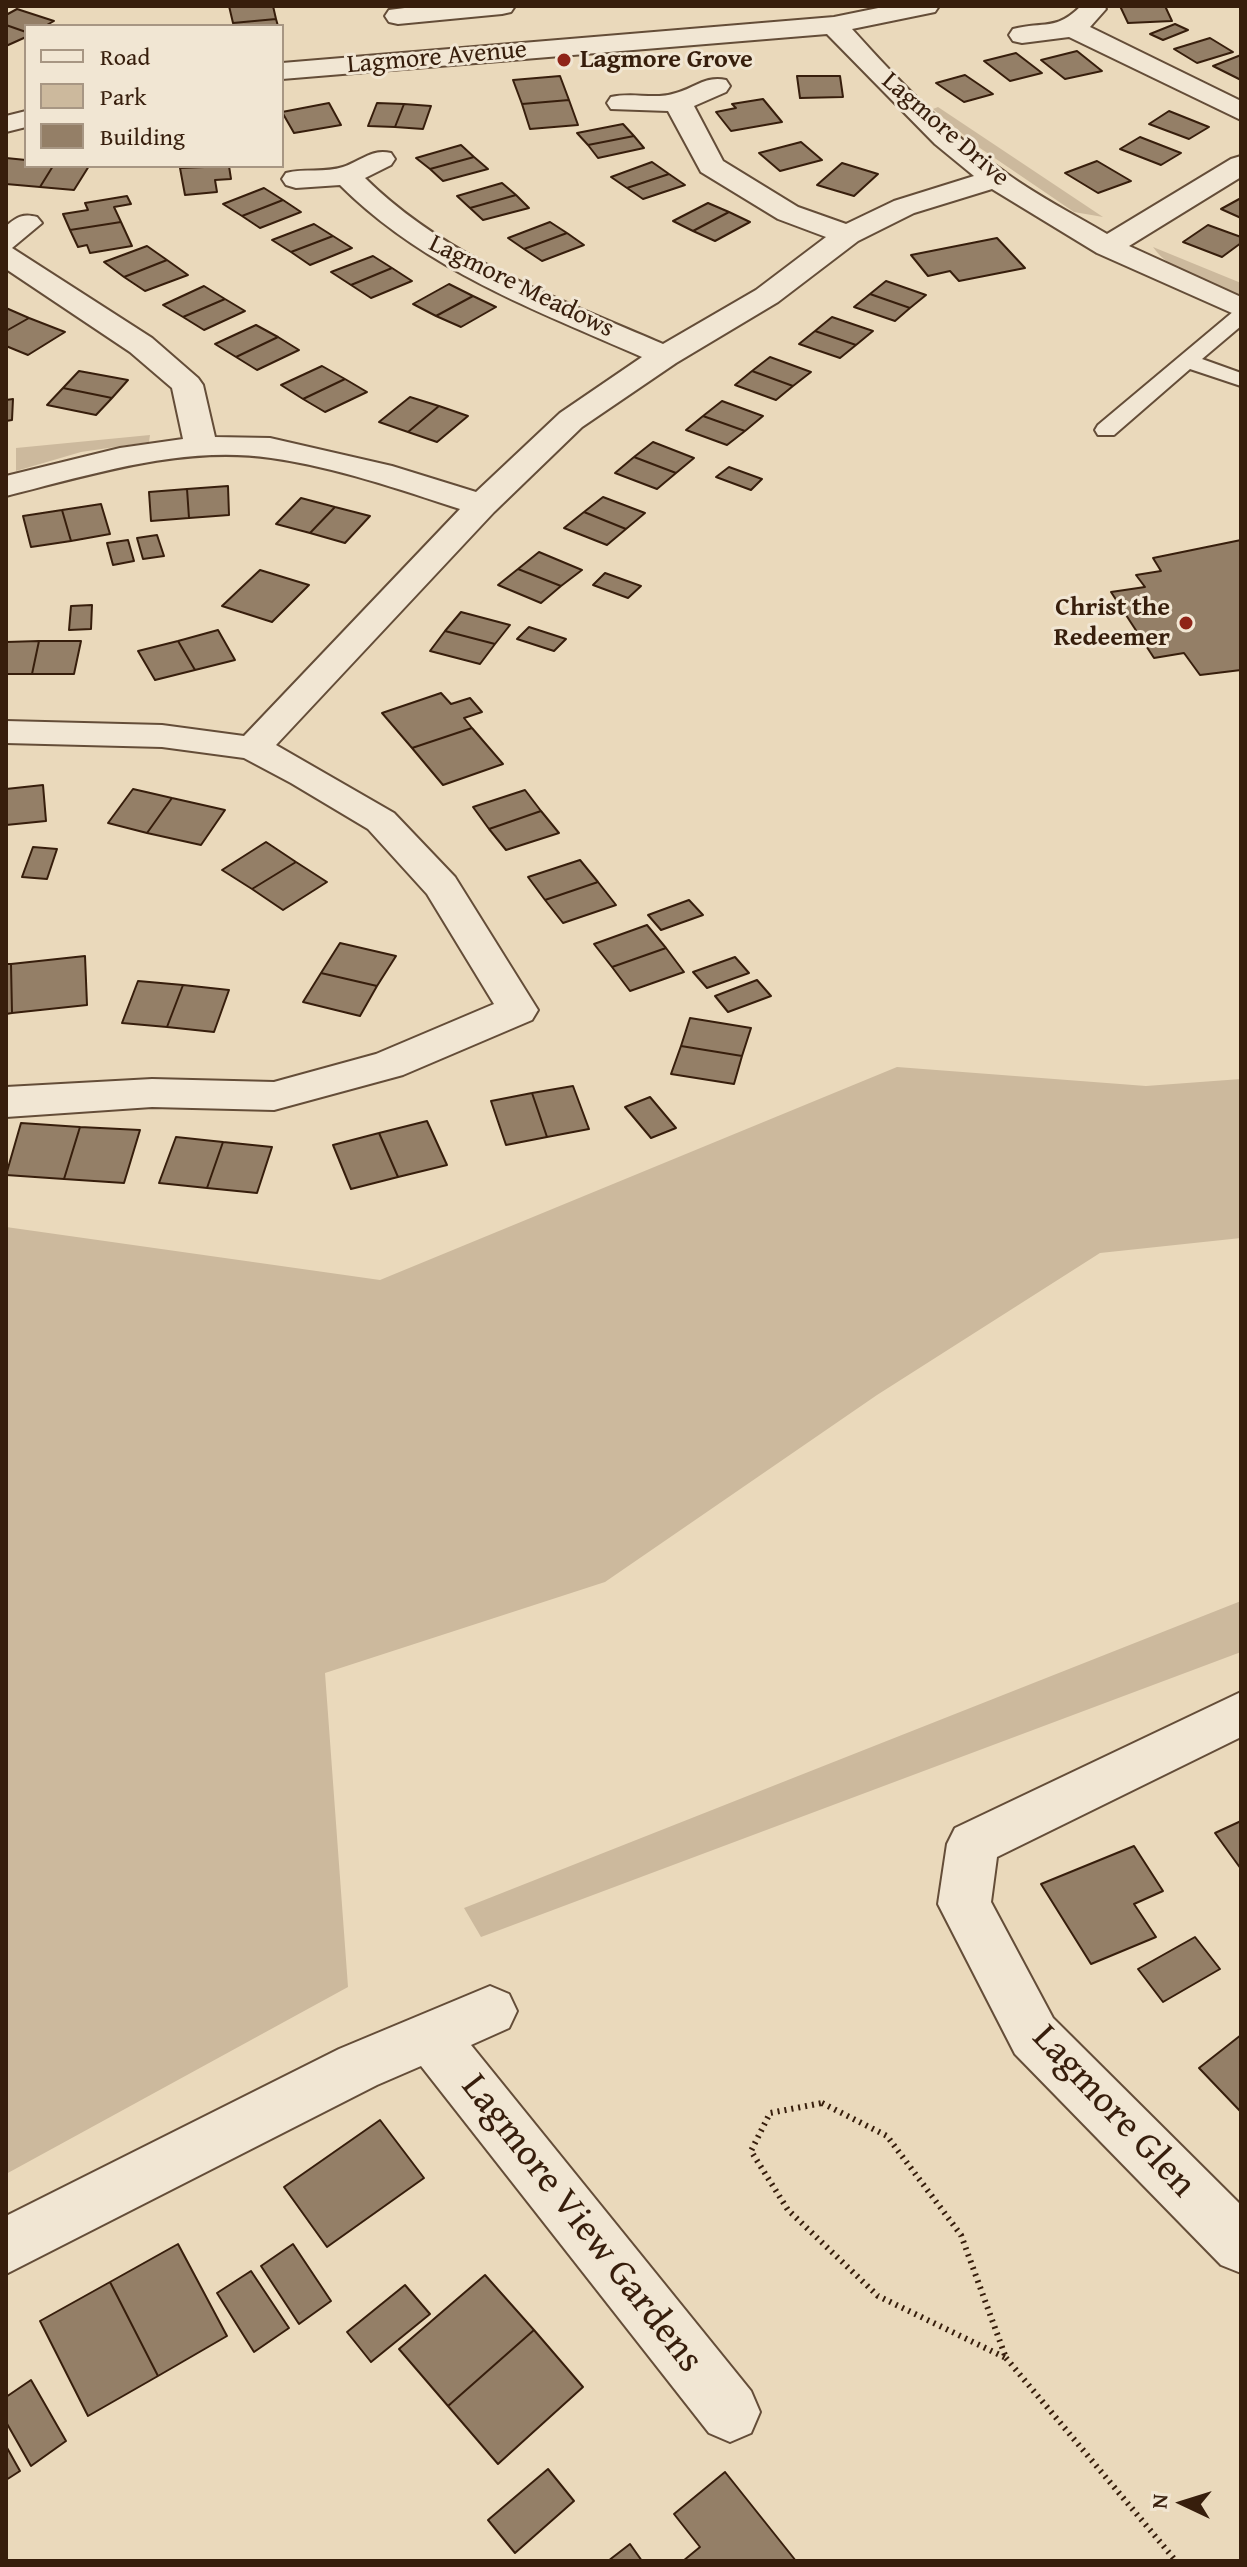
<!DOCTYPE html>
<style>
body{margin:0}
#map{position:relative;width:1247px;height:2567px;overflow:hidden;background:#ead9bb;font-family:"Gentium Book Plus",serif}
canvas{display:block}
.frame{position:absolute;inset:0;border:8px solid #371e0c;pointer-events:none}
.legend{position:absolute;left:24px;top:24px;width:260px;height:144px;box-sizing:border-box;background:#f1e6d3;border:2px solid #a79683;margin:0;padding:10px 14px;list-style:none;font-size:24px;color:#371e0c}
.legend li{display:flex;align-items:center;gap:16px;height:40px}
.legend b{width:40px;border:2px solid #a79683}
.north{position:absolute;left:1143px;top:2463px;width:80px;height:80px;-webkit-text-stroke:6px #f1e6d3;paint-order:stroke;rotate:274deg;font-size:22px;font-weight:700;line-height:32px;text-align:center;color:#371e0c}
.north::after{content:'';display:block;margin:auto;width:28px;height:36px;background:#371e0c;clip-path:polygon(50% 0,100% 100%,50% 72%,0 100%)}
</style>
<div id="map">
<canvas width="1247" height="2567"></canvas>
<div class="frame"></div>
<ul class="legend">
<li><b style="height:10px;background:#f1e6d3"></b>Road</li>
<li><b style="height:22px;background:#ccb99d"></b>Park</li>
<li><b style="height:22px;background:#947f67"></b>Building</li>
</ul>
<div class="north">N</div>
</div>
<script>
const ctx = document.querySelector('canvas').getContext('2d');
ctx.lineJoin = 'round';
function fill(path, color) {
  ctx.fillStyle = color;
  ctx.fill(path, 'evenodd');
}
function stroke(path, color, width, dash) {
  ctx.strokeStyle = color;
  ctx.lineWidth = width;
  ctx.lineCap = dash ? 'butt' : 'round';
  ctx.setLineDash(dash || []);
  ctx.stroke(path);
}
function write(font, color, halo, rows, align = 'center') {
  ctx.font = font + ' "Gentium Book Plus",serif';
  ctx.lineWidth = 6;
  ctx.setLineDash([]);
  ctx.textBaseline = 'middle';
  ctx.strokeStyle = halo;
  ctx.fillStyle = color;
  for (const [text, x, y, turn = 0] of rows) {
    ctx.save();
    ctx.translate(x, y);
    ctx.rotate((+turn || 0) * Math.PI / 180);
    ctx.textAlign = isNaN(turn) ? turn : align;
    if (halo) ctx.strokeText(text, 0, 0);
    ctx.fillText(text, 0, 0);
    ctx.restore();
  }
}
fill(new Path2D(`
 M938,107L1103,217L1074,212L977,146L933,109Z
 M1153,247L1241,283V296C1213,288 1170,272 1153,247Z
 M150,435L149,442L81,452L16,471V448Z
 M897,1067L1146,1086L1241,1079V1238L1100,1253L877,1395L605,1582L325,1673L348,1987L6,2174V1227L380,1280Z
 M1241,1601V1652L481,1937L464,1908Z`), '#ccb99d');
const building = new Path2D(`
 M229,6H273L276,19L233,23Z
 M1120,6H1165L1172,21L1128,23Z
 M17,9L54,21L45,26H26V32L6,25V15Z
 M276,19L278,26H234L233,23Z
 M1175,24L1188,30L1163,40L1150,34Z
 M6,25L26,32V37L6,46Z
 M1210,38L1233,52L1197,63L1174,49Z
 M1077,51L1102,71L1065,79L1041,60Z
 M1016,53L1042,73L1010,81L984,61Z
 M1241,55V80L1213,66Z
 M965,75L993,94L964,102L936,83Z
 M560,76L569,100L522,104L513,80Z
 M797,76H840L843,97L800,98Z
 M763,99L782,122L731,131L716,112L736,108L732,104Z
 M569,100L578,125L530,129L522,104Z
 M329,103L341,125L294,133L282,112Z
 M377,103L404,104L395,127L368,126Z
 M404,104L431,106L423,129L395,127Z
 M1169,111L1209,127L1189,139L1149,124Z
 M623,124L634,136L588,145L577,133Z
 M634,136L644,148L598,158L588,145Z
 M1140,137L1181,153L1161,165L1120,149Z
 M801,142L822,160L780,171L759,153Z
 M461,145L474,157L430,169L416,158Z
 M474,157L488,169L443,181L430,169Z
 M6,158L26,160V166H53L40,187L6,184Z
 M1097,161L1131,181L1098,193L1065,173Z
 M652,162L669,174L627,188L611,177Z
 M842,163L878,174L854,196L817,185Z
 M53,166H89L74,190L40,187Z
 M229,166L231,179L215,180L217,192L185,195L180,168Z
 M669,174L685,185L643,199L627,188Z
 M502,183L516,195L470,208L457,196Z
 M264,188L283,200L242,216L223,204Z
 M516,195L529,208L483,220L470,208Z
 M127,196L131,204L114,207L121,222L70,230L63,214L88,210L85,203Z
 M1241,198V218L1221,209Z
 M283,200L301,212L260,228L242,216Z
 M708,203L729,212L693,231L673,221Z
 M729,212L750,222L715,241L693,231Z
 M121,222L132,246L90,253L87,245L78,247L70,230Z
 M550,222L567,233L524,249L508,238Z
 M314,224L333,236L291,252L272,240Z
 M1208,225L1241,237V243L1222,257L1183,242Z
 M567,233L584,245L542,261L524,249Z
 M333,236L352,248L310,265L291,252Z
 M997,238L1025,268L959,281L950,271L928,276L911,255Z
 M147,246L167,260L124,277L104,262Z
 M373,256L392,268L351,285L331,272Z
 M167,260L188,275L145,291L124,277Z
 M392,268L412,281L371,298L351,285Z
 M886,281L926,295L910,308L870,294Z
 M449,284L473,296L436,316L413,304Z
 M204,286L225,299L183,317L163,305Z
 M870,294L910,308L895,321L854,307Z
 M473,296L496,307L461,327L436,316Z
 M225,299L245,311L204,330L183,317Z
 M6,308L29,318L6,331Z
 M832,317L873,331L856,345L815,331Z
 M29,318L65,332L28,355L6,346V331Z
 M256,325L278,337L236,357L215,344Z
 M815,331L856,345L840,358L799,344Z
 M278,337L299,350L257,370L236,357Z
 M770,357L811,372L793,386L752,371Z
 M322,366L345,379L303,399L281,385Z
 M79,371L128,380L112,398L63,388Z
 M752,371L793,386L776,400L735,385Z
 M345,379L367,392L325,412L303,399Z
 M63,388L112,398L96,415L47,405Z
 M410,397L439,406L408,432L379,422Z
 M13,399L12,420L6,421V400Z
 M722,401L763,416L745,431L703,416Z
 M439,406L468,416L437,442L408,432Z
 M703,416L745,431L727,445L686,430Z
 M653,442L694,458L676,473L634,457Z
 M634,457L676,473L657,489L615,473Z
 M729,467L762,479L751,490L716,477Z
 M228,486L229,515L189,518L187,489Z
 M187,489L189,518L151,521L149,492Z
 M603,497L645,513L626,529L584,512Z
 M301,498L335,507L310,533L276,524Z
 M101,504L110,534L71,541L62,510Z
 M335,507L370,516L345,543L310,533Z
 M62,510L71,541L31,547L23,516Z
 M584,512L626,529L607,545L564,528Z
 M157,535L164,556L143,559L137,538Z
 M128,540L134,561L113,565L107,543Z
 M1241,540V670L1200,675L1184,653L1154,658L1111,592L1145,587L1136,575L1161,571L1153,558Z
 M539,552L582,570L561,586L518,569Z
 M518,569L561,586L541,603L498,585Z
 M260,570L309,585L272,622L222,606Z
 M605,573L641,586L628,598L593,585Z
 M92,605L91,629L69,630L71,606Z
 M461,612L510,625L495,644L445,631Z
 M529,627L566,639L554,651L517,639Z
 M218,630L235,660L195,670L178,641Z
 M445,631L495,644L480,664L430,651Z
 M39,641H81L74,674H32Z
 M39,641L32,674H6V642Z
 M178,641L195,670L155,680L138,651Z
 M441,693L451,704L470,698L482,712L464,718L472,728L412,748L382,713Z
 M472,728L503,764L443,785L412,748Z
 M43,785L46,821L6,825V789Z
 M133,789L172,798L147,833L108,823Z
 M525,790L541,811L489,829L473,807Z
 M172,798L225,810L201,845L147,833Z
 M541,811L559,833L506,850L489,829Z
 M266,842L296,862L252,889L222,870Z
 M33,847L57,849L47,879L22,877Z
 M580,860L598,882L545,900L528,877Z
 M296,862L327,882L283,910L252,889Z
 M598,882L616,905L563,923L545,900Z
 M689,900L703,915L661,930L648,915Z
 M647,925L666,948L612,967L594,944Z
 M340,943L396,956L377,986L321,973Z
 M666,948L684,972L630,991L612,967Z
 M85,956L87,1005L12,1013L11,964Z
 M735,957L749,973L707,988L693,972Z
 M6,964H11L12,1013L6,1014Z
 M321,973L377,986L360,1016L303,1002Z
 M757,980L771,996L728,1012L715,996Z
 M138,981L183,985L167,1027L122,1023Z
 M183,985L229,990L214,1032L167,1027Z
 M690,1018L751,1028L742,1056L681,1046Z
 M681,1046L742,1056L734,1084L671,1074Z
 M573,1086L589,1129L547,1137L532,1093Z
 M532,1093L547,1137L506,1145L491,1101Z
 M650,1097L676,1128L651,1138L625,1107Z
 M427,1121L447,1165L398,1177L379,1133Z
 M21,1123L80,1127L64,1179L6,1175Z
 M80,1127L140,1130L124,1183L64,1179Z
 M379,1133L398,1177L351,1189L333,1145Z
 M176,1137L223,1142L207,1188L159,1183Z
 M223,1142L272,1147L257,1193L207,1188Z
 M1241,1821V1869L1215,1833Z
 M1134,1846L1163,1891L1134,1904L1156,1937L1091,1964L1041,1884Z
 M1195,1937L1220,1969L1163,2002L1138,1969Z
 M1241,2035V2112L1199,2068Z
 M380,2120L424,2178L327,2247L284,2187Z
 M178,2244L227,2336L158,2376L110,2282Z
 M293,2244L331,2301L299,2324L261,2266Z
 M251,2271L289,2328L254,2352L217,2293Z
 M485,2275L534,2330L448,2406L399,2349Z
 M110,2282L158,2376L88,2416L40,2321Z
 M405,2285L430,2314L371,2362L347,2332Z
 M534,2330L583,2387L498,2464L448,2406Z
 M31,2380L66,2441L31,2466L6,2422V2397Z
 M6,2446L20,2471L6,2480Z
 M548,2469L574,2501L515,2553L488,2520Z
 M725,2472L796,2561H683L700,2547L674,2514Z
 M630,2544L642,2561H608Z`);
fill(building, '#947f67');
stroke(building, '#371e0c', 2);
const service = new Path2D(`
 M1241,309V326L1202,359L1241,373V386L1190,369L1114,435H1098L1095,430L1098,425L1234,311Z`);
const minor = new Path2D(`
 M420,6H515L511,12L502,14L398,24L389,22L385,16L389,10Z
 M888,6H939L935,12L852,29C898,80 949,134 1006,173C1038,196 1073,214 1107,234L1231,159L1241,156V177L1129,246L1241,297V317L1097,253L992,189L914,213L858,241L778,302L676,363L582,427L494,512L276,745L394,813L455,877L538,1010L532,1020L403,1075L274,1110L152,1107L6,1117V1087L152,1079L274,1082L376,1054L494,1004L427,894L368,829L291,783L244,758L162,747L6,743V721L162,725L244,736L460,509C398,489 335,467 271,458C182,445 91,475 6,496V476L120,448L183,439L172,388L130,352L6,269V226C17,217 23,213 37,217L42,223L12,248L152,338L198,378L203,385L215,437L270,438L392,466L476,492L560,413L642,357C535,310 424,269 340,185L296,188L286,185L282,179L286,173C304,168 326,173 343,167C361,161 372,148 391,153L395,159L391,165L365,178C447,259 559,299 663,344L756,290L826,237L778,219L701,172L668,111L611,109L607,103L611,97C632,92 656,100 676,93C694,88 707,75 726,80L730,86L726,92L694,106L723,161L798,207L846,224L894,201L974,176L935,144L827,34L282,79V63L834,17Z
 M1081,6H1104L1106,9L1090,27L1241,101V120L1069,37L1022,43L1013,41L1009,35L1013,29C1045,21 1056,31 1081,6Z
 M26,111V127L6,132V116Z
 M1241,1692V1737L997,1857L991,1902L1053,2018L1241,2205V2273L1221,2265L1015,2054L938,1904L947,1844L955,1828Z
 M490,1986L509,1994L517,2011L509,2028L471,2045L751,2391L760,2412L751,2433L730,2442L709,2433L421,2066L377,2085L6,2274V2216L339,2049Z`);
stroke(service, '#644d38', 4);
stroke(minor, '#644d38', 4);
stroke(new Path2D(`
 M822,2103L887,2136L961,2235L1006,2358L878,2296L788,2210L751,2151L770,2113Z
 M1006,2358L1176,2561`), '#371e0c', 6, [2, 5]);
fill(service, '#f1e6d3');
fill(minor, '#f1e6d3');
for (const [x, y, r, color] of [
 [564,60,8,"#8f2418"],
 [1186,623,8,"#8f2418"]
]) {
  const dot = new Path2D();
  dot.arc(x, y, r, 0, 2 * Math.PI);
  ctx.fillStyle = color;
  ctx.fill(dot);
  stroke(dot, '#f1e6d3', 3);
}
write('26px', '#371e0c', '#f1e6d3', [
 ["Lagmore Avenue",437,58,-5],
 ["Lagmore Drive",945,130,41],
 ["Lagmore Meadows",521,287,26]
]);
write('bold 26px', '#371e0c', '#f1e6d3', [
 ["Lagmore Grove",580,60],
 ["Christ the",1170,608,"right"],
 ["Redeemer",1170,638,"right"]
], 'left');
write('38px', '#371e0c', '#f1e6d3', [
 ["Lagmore Glen",1113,2112,47],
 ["Lagmore View Gardens",581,2224,52]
]);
</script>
